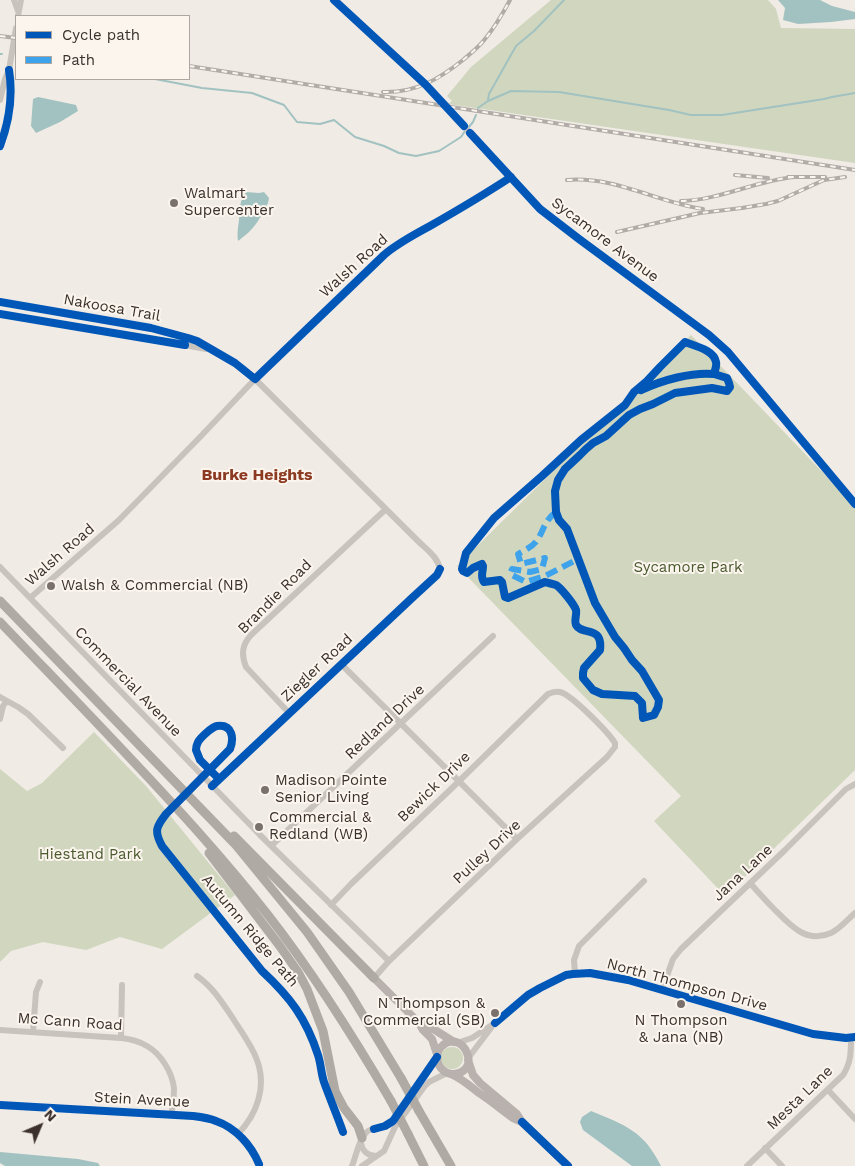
<!DOCTYPE html>
<style>
body{margin:0}
#map{position:relative;width:855px;height:1166px;overflow:hidden;background:#f0ebe5;font-family:"Work Sans",sans-serif}
canvas{display:block}
.legend{position:absolute;left:15px;top:15px;width:175px;height:65px;box-sizing:border-box;background:#fbf5ee;border:1px solid #aea6a0;margin:0;padding:6px 9px;list-style:none;font-size:15px;color:#3b302b}
.legend li{display:flex;align-items:center;gap:10px;height:25px}
.legend b{width:25px;border:1px solid #aea6a0}
.north{position:absolute;left:15px;top:1101px;width:50px;height:50px;-webkit-text-stroke:4px #fbf5ee;paint-order:stroke;rotate:45deg;font-size:14px;font-weight:700;line-height:20px;text-align:center;color:#3b302b}
.north::after{content:'';display:block;margin:auto;width:18px;height:22px;background:#3b302b;clip-path:polygon(50% 0,100% 100%,50% 72%,0 100%)}
</style>
<div id="map">
<canvas width="855" height="1166"></canvas>
<ul class="legend">
<li><b style="height:6px;background:#0057b8"></b>Cycle path</li>
<li><b style="height:6px;background:#3fa3eb"></b>Path</li>
</ul>
<div class="north">N</div>
</div>
<script>
const ctx = document.querySelector('canvas').getContext('2d');
ctx.lineJoin = 'round';
function fill(path, color) {
  ctx.fillStyle = color;
  ctx.fill(path, 'evenodd');
}
function stroke(path, color, width, dash) {
  ctx.strokeStyle = color;
  ctx.lineWidth = width;
  ctx.lineCap = dash ? 'butt' : 'round';
  ctx.setLineDash(dash || []);
  ctx.stroke(path);
}
function write(font, color, halo, rows, align = 'center') {
  ctx.font = font + ' "Work Sans",sans-serif';
  ctx.lineWidth = 4;
  ctx.setLineDash([]);
  ctx.textBaseline = 'middle';
  ctx.strokeStyle = halo;
  ctx.fillStyle = color;
  for (const [text, x, y, turn = 0] of rows) {
    ctx.save();
    ctx.translate(x, y);
    ctx.rotate((+turn || 0) * Math.PI / 180);
    ctx.textAlign = isNaN(turn) ? turn : align;
    if (halo) ctx.strokeText(text, 0, 0);
    ctx.fillText(text, 0, 0);
    ctx.restore();
  }
}
fill(new Path2D(`
 M551,0H768L776,9L781,28L855,29V163L448,104L452,101L447,96L471,67Z
 M691,335L855,506V770L725,896L654,821L681,796L457,566Z
 M94,732L146,786L235,895L162,949L120,937L86,950L43,942L11,951L0,962V769L27,791L42,783Z
 M441 1058a11 11 0 1 1 22 0a11 11 0 1 1-22 0Z`), '#d1d6bf');
fill(new Path2D(`
 M778,0H820L832,6L855,12V19L831,22L798,24L783,20L785,8Z
 M38,97L76,105L78,111L60,122L36,133L31,126L33,99Z
 M246,192L259,193L264,192L269,198L268,203C259,220 255,229 238,241C237,232 238,229 239,220C240,209 239,201 246,192Z
 M591,1111C625,1125 644,1131 661,1166H632L583,1130L580,1122L582,1117Z
 M0,1152L78,1159L98,1163L100,1166H5L0,1163Z`), '#a1c2c1');
stroke(new Path2D(`
 M0,54H2
 M155,79L202,88L252,93L284,105L297,122L320,124L334,120L355,137L384,146L399,153L416,156L439,151L461,137L465,131
 M488,100L489,94L516,46L534,31L564,0
 M478,108L488,101L511,91L559,92L669,110L691,115H722L824,99L832,97L855,93
 M468,128L473,122L476,115`), '#a1c2c1', 2);
stroke(new Path2D(`
 M14,0L18,11
 M334,0L425,84L540,209L579,239L709,335L728,352L855,504
 M18,16L21,0
 M0,100L5,79L9,70L16,28
 M0,146C9,122 13,95 9,70
 M0,302L151,328L172,333L197,341L235,363L243,368L260,384L418,541C426,549 438,557 440,569L437,575L212,786
 M0,314L152,339L206,349
 M0,567L260,835L389,961
 M30,598L119,520L202,435L255,379L384,255C398,243 414,235 430,226C458,210 485,194 511,177
 M341,664L517,839
 M0,697L18,707L28,714L63,748
 M289,713L246,667C241,654 242,645 251,635L386,509
 M0,719L3,706L7,701
 M271,846L493,636
 M750,883C758,892 766,901 774,909C790,925 806,944 831,933C840,929 848,919 855,913
 M331,905L351,884L451,789L548,694C552,692 555,691 560,692C572,695 608,732 615,743V747L607,757L517,839L389,961L374,978
 M575,974L574,960L579,946L644,881
 M197,976C214,988 223,1004 234,1020C242,1033 252,1046 257,1060C267,1087 257,1114 238,1134
 M662,990L673,959L681,949L785,850L846,789L855,784
 M0,1030L121,1038C130,1039 139,1041 147,1046C161,1054 172,1072 174,1088C174,1096 173,1107 171,1115
 M33,1032L36,992L40,982
 M121,1038L122,985
 M457,1043L472,1038L495,1023L528,995L540,988L566,975L573,974L590,973L628,980L813,1034L846,1038L855,1037
 M469,1057L491,1028
 M828,1090L855,1119
 M0,1105L193,1116L217,1121L228,1127L238,1134L247,1142L252,1149L260,1166
 M361,1143C362,1151 368,1156 376,1156
 M765,1148L782,1166
 M352,1166C356,1157 360,1133 370,1130C378,1127 386,1127 393,1121L437,1057
 M362,1166L384,1151L395,1127L424,1087L429,1082L447,1073
 M747,1166L843,1075C851,1063 851,1052 851,1037`), '#c9c3be', 6);
stroke(new Path2D(`
 M374,978L419,1023L423,1030L432,1039L437,1054
 M419,1023L427,1025L454,1042
 M468,1060L473,1075L480,1083L517,1114L522,1122L568,1166
 M450,1074C486,1075 462,1025 441,1047C435,1054 436,1065 444,1071C448,1074 446,1072 451,1074C461,1078 470,1086 479,1093C491,1101 502,1110 513,1118L522,1122`), '#b8b1ad', 8);
stroke(new Path2D(`
 M0,601L235,844L307,932L349,992L401,1078
 M0,622C67,692 135,761 200,834C223,860 246,887 268,915C314,974 353,1036 391,1101
 M234,836L374,978
 M209,853L279,945L298,972L307,989L323,1031L335,1091L344,1108L358,1126L362,1138
 M419,1111L451,1166
 M408,1134L424,1166`), '#afaaa4', 9);
const rail = new Path2D(`
 M0,36L16,38
 M189,66L855,170
 M383,92C416,93 439,79 463,60C471,53 479,47 485,39C495,27 503,13 510,0
 M735,175L768,178
 M788,177H825
 M567,180C615,176 656,202 703,209
 M681,201C720,200 755,181 794,177
 M617,232L700,213L742,208L766,204L778,201L824,180L845,177`);
stroke(rail, '#b1aca8', 4);
stroke(rail, '#fbf5ee', 2, [5.5]);
stroke(new Path2D(`
 M401,1078L419,1111
 M391,1101L408,1134`), '#afaaa4', 9);
stroke(new Path2D(`
 M556,512C545,520 544,529 538,539C534,546 525,550 518,554L521,564L545,558L542,569L530,572L512,569L510,574L526,582L545,576L578,559`), '#3fa3eb', 6, [12, 6]);
stroke(new Path2D(`
 M334,0L425,84L464,126
 M470,133L540,209L579,239L709,335L728,352L855,504
 M0,146C9,122 13,95 9,70
 M0,302L151,328L188,338L197,341L235,363L255,379L384,255C398,243 414,235 430,226C458,210 485,194 511,177
 M0,314L185,345
 M685,342C695,346 714,350 716,362C717,366 715,370 714,374L727,378L729,383L730,387L727,391L712,388L675,393L653,404L640,409L629,415L606,436L593,443L586,449L580,455L565,469L558,480L555,491L556,512L559,520L567,529L595,603L615,637L624,648L632,660L642,671L659,700L658,707L654,715L643,718L642,703L635,696L602,694L593,690L583,678V673L584,668L600,650C603,625 582,636 576,625C574,621 577,614 576,610C574,604 561,588 556,585C553,584 548,583 545,582L508,598L505,597L502,582L500,580L484,582C480,577 483,572 483,566L482,564L473,568L467,573L463,571L462,569L466,553L494,518L542,476L581,440L625,405L634,392L647,381L660,367Z
 M641,390C663,380 691,372 714,374
 M219,779L200,760L196,750C196,747 197,744 198,742C201,737 212,727 217,726C233,724 234,739 230,749L166,814C156,827 154,831 162,846L262,971C290,997 306,1018 318,1055C321,1064 321,1073 324,1082C330,1099 337,1115 343,1132
 M212,786L412,598L437,575L440,569
 M495,1023L528,995L540,988L566,975L573,974L590,973L628,980L813,1034L846,1038L855,1037
 M0,1105L193,1116C201,1117 209,1118 216,1121C236,1128 251,1145 259,1164
 M522,1122L568,1166
 M374,1129L385,1126L393,1121L437,1057`), '#0057b8', 8);
for (const [x, y, r, color] of [
 [174,203,5,"#7a716c"],
 [51,586,5,"#7a716c"],
 [265,790,5,"#7a716c"],
 [259,827,5,"#7a716c"],
 [681,1004,5,"#7a716c"],
 [495,1013,5,"#7a716c"]
]) {
  const dot = new Path2D();
  dot.arc(x, y, r, 0, 2 * Math.PI);
  ctx.fillStyle = color;
  ctx.fill(dot);
  stroke(dot, '#fbf5ee', 2);
}
write('15px', '#3b302b', '#fbf5ee', [
 ["Walmart",184,194],
 ["Supercenter",184,211],
 ["Walsh & Commercial (NB)",61,586],
 ["Madison Pointe",275,781],
 ["Senior Living",275,798],
 ["Commercial &",269,818],
 ["Redland (WB)",269,835],
 ["N Thompson &",485,1004,"right"],
 ["Commercial (SB)",485,1021,"right"],
 ["N Thompson",681,1021,"center"],
 ["& Jana (NB)",681,1038,"center"]
], 'left');
write('15px', '#3b302b', '#fbf5ee', [
 ["Sycamore Avenue",605,240,37],
 ["Walsh Road",354,266,-42],
 ["Nakoosa Trail",112,308,10],
 ["Walsh Road",60,555,-41],
 ["Brandie Road",275,597,-45],
 ["Ziegler Road",317,668,-43],
 ["Commercial Avenue",128,682,46],
 ["Redland Drive",385,722,-43],
 ["Bewick Drive",434,787,-44],
 ["Pulley Drive",487,852,-43],
 ["Jana Lane",743,873,-43],
 ["Autumn Ridge Path",250,931,50],
 ["North Thompson Drive",687,985,15],
 ["Mc Cann Road",70,1022,4],
 ["Mesta Lane",800,1098,-44],
 ["Stein Avenue",142,1100,3]
]);
write('15px', '#4a5a2e', '#fbf5ee', [
 ["Sycamore Park",688,568],
 ["Hiestand Park",90,855]
]);
write('bold 16px', '#8c3b22', '#fbf5ee', [
 ["Burke Heights",257,475]
]);
</script>
